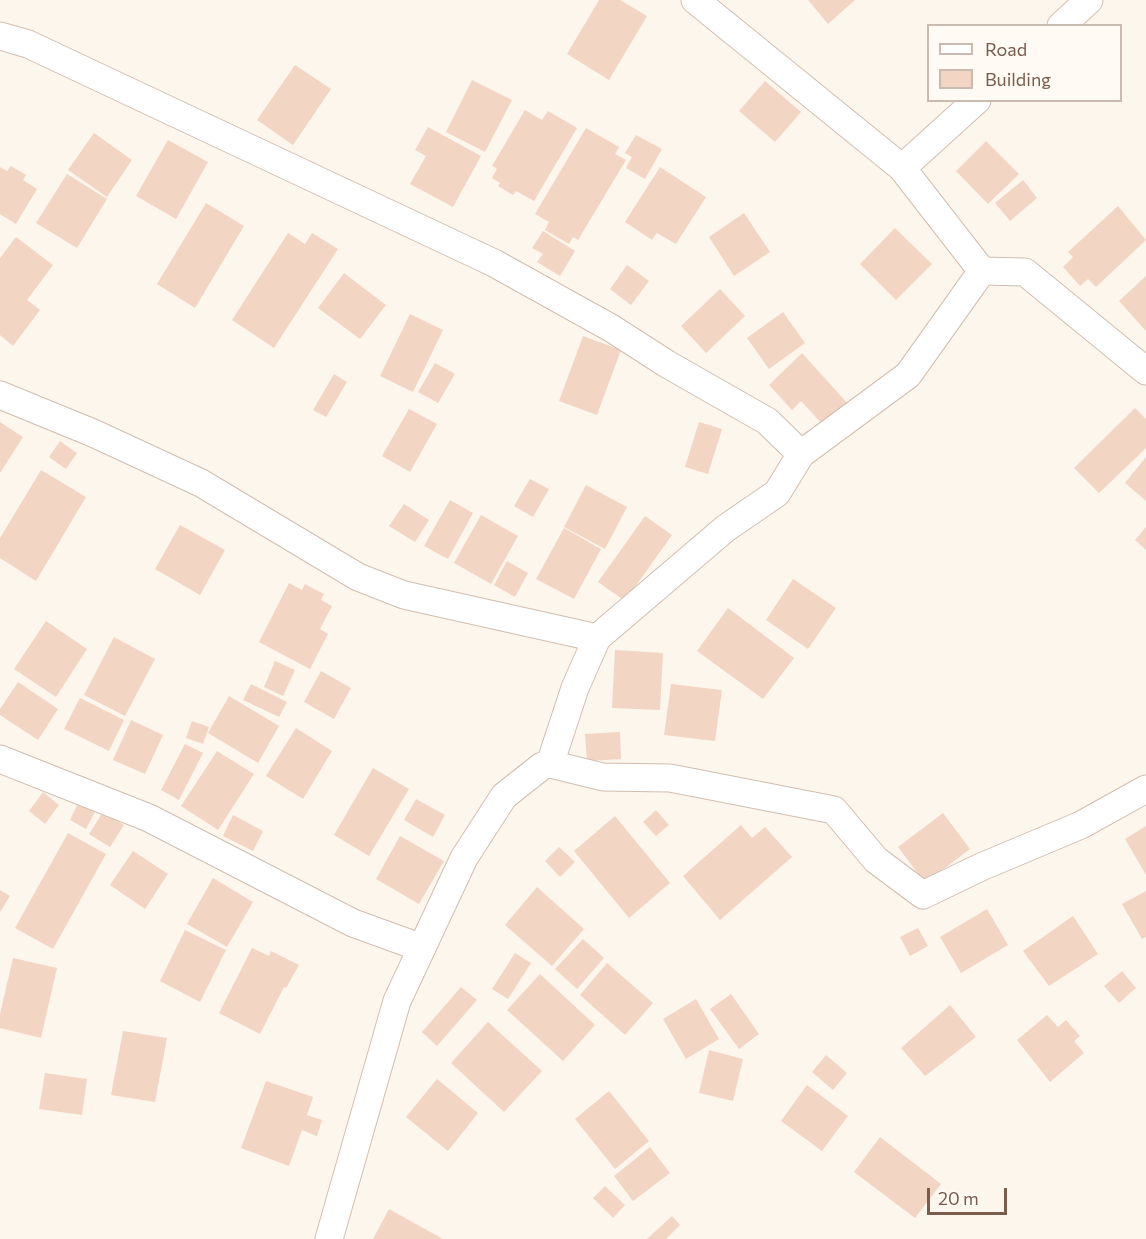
<!DOCTYPE html>
<style>
body{margin:0}
#map{position:relative;width:1146px;height:1239px;overflow:hidden;background:#fdf6ec;font-family:Commissioner,sans-serif}
canvas{display:block}
.legend{position:absolute;left:927px;top:24px;width:195px;height:78px;box-sizing:border-box;background:#fffaf3;border:2px solid #cabbb1;margin:0;padding:8px 10px;list-style:none;font-size:18px;color:#7a5c4d}
.legend li{display:flex;align-items:center;gap:12px;height:30px}
.legend b{width:30px;border:2px solid #cabbb1}
.scale{position:absolute;left:927px;top:1188px;width:80px;height:27px;box-sizing:border-box;border:3px solid #7a5c4d;border-top:0;padding-left:8px;font-size:18px;line-height:21px;white-space:nowrap;color:#7a5c4d;-webkit-text-stroke:4px #fffaf3;paint-order:stroke}
</style>
<div id="map">
<canvas width="1146" height="1239"></canvas>
<ul class="legend">
<li><b style="height:8px;background:#fff"></b>Road</li>
<li><b style="height:16px;background:#f3d5c3"></b>Building</li>
</ul>
<div class="scale">20 m</div>
</div>
<script>
const ctx = document.querySelector('canvas').getContext('2d');
ctx.lineJoin = 'round';
function fill(path, color) {
  ctx.fillStyle = color;
  ctx.fill(path, 'evenodd');
}
function stroke(path, color, width, dash) {
  ctx.strokeStyle = color;
  ctx.lineWidth = width;
  ctx.lineCap = dash ? 'butt' : 'round';
  ctx.setLineDash(dash || []);
  ctx.stroke(path);
}
fill(new Path2D(`
 M599,0H620L647,16L609,80L567,54Z
 M808,0H855L828,24Z
 M295,65L331,89L293,145L257,120Z
 M472,80L512,100L485,152L446,132Z
 M765,81L801,112L775,142L739,111Z
 M525,110L542,120L548,111L577,128L534,201L516,191L513,195L498,186L500,183L492,178L497,169L492,166Z
 M428,127L481,156L453,207L410,184L426,156L415,150Z
 M586,128L619,147L615,154L626,160L578,240L573,237L569,244L545,230L549,222L535,214Z
 M94,133L132,160L107,197L68,170Z
 M636,135L662,149L645,179L626,168L632,157L625,153Z
 M168,140L208,162L176,219L136,196Z
 M986,141L1019,174L988,204L956,171Z
 M11,166L26,175L23,180L37,189L16,224L0,214V167L7,171Z
 M660,167L706,197L676,244L657,233L652,240L625,222Z
 M67,174L107,199L77,248L36,223Z
 M1023,180L1037,198L1010,221L995,203Z
 M206,203L244,226L195,308L157,284Z
 M1118,206L1146,240L1096,287L1088,279L1080,286L1063,267L1073,257L1068,252Z
 M744,213L770,252L734,276L709,237Z
 M895,228L932,264L896,300L860,264Z
 M543,231L575,251L560,276L537,262L543,254L532,248Z
 M288,233L305,244L312,233L338,249L274,348L232,320Z
 M16,237L53,265L27,300L40,310L13,346L0,335V258Z
 M627,265L649,281L631,305L610,289Z
 M344,273L386,305L360,339L318,308Z
 M1146,276V331L1119,301Z
 M720,289L745,316L706,353L681,326Z
 M783,312L805,343L769,369L747,338Z
 M410,314L443,330L413,392L380,376Z
 M583,336L621,350L597,415L559,401Z
 M802,353L849,405L825,427L801,401L792,410L769,385Z
 M435,363L455,374L438,403L418,392Z
 M334,374L347,382L326,417L313,410Z
 M1135,408L1146,419V448L1099,493L1074,468Z
 M409,409L437,424L410,472L382,456Z
 M0,422L23,437L0,473Z
 M699,422L722,429L708,474L685,467Z
 M60,441L77,453L66,469L49,457Z
 M1146,457V501L1125,483Z
 M41,470L86,497L36,581L0,558V538Z
 M530,479L549,489L533,517L514,506Z
 M586,485L627,507L605,549L564,527Z
 M450,500L473,513L448,559L424,546Z
 M404,504L429,520L415,542L389,526Z
 M481,515L518,536L491,584L454,563Z
 M645,516L672,535L625,601L598,582Z
 M180,525L225,550L200,595L155,569Z
 M1146,527V550L1135,540Z
 M564,528L601,549L574,599L536,579Z
 M507,561L528,573L515,597L494,585Z
 M793,579L836,608L808,649L766,620Z
 M289,583L302,590L305,584L324,594L321,600L332,606L320,629L328,634L310,669L259,642Z
 M728,608L794,658L763,699L697,651Z
 M46,621L87,649L56,697L14,669Z
 M114,637L155,659L125,716L84,695Z
 M615,650L663,653L660,710L612,708Z
 M275,661L295,670L283,696L264,687Z
 M321,671L351,688L334,719L304,702Z
 M18,682L58,709L38,740L0,715V709Z
 M251,684L287,702L279,717L243,700Z
 M671,684L722,690L715,741L664,735Z
 M229,696L279,726L258,763L208,733Z
 M80,698L124,720L109,751L64,729Z
 M131,720L163,735L145,774L113,760Z
 M192,721L209,727L203,744L186,738Z
 M296,728L332,751L303,799L266,776Z
 M620,732L621,759L587,761L585,734Z
 M185,744L203,753L179,800L161,790Z
 M217,751L254,774L218,830L181,806Z
 M373,768L409,789L369,856L334,835Z
 M43,792L59,805L45,824L29,811Z
 M80,799L97,808L86,829L70,820Z
 M416,799L445,815L433,837L404,820Z
 M656,810L669,825L656,836L643,822Z
 M103,812L124,825L110,847L89,834Z
 M943,813L970,849L925,883L898,847Z
 M233,815L263,831L253,851L223,836Z
 M615,816L670,883L629,918L574,851Z
 M741,825L752,838L765,827L792,857L720,920L683,876Z
 M1146,826V875L1125,839Z
 M68,833L106,854L53,949L15,928Z
 M400,836L444,861L419,904L376,879Z
 M559,847L575,862L560,877L545,861Z
 M133,851L168,874L145,909L110,885Z
 M213,878L253,902L227,947L187,924Z
 M537,887L584,929L552,966L505,925Z
 M0,890L10,896L0,912Z
 M1146,891V937L1142,939L1122,904Z
 M987,909L1008,945L961,973L940,937Z
 M1073,916L1098,954L1049,986L1023,951Z
 M918,928L928,946L910,956L900,937Z
 M185,930L226,950L200,1002L160,981Z
 M583,939L604,958L577,989L555,969Z
 M252,948L269,956L271,951L299,965L286,988L284,987L260,1034L219,1013Z
 M515,953L531,963L508,999L492,989Z
 M13,958L57,968L41,1038L0,1028V1014Z
 M607,963L653,1003L625,1035L580,995Z
 M1122,971L1136,988L1119,1003L1104,986Z
 M540,974L595,1025L563,1061L507,1010Z
 M461,987L477,1000L437,1046L422,1032Z
 M731,994L759,1034L739,1049L710,1009Z
 M696,999L719,1039L686,1059L663,1019Z
 M950,1005L976,1037L925,1076L901,1048Z
 M1047,1015L1058,1027L1066,1020L1080,1036L1074,1041L1084,1053L1050,1082L1017,1040Z
 M488,1022L542,1071L504,1112L451,1063Z
 M123,1031L167,1038L155,1102L111,1095Z
 M709,1050L743,1059L733,1101L699,1093Z
 M826,1055L847,1073L833,1090L812,1072Z
 M45,1073L87,1079L82,1115L39,1109Z
 M437,1079L478,1113L448,1151L406,1117Z
 M266,1081L313,1097L307,1115L322,1120L317,1136L302,1130L289,1166L241,1148Z
 M807,1085L848,1116L822,1151L781,1121Z
 M609,1091L649,1141L615,1169L575,1119Z
 M880,1137L941,1184L915,1218L854,1172Z
 M650,1147L670,1173L633,1201L614,1176Z
 M605,1186L625,1205L613,1218L593,1198Z
 M389,1209L443,1239H373Z
 M672,1216L680,1225L666,1239H647Z`), '#f3d5c3');
const minor = new Path2D(`
 M695,0L902,168L982,271
 M1061,26L1089,0
 M0,36L28,44L494,263L611,328L667,364L767,421L801,454L777,493L726,528L597,638L575,688L550,764
 M902,168L977,100
 M0,395L93,433L201,483L358,577L404,595L597,638
 M801,454L908,375L982,271L1025,272L1146,371
 M0,759L149,818L353,923L422,948
 M329,1239L397,1001L464,858L504,796L542,766L550,764L603,777L670,778L834,810L876,860L923,895L981,867L1081,825L1146,789`);
stroke(minor, '#d1beb0', 29);
stroke(minor, '#fff', 27);
</script>
